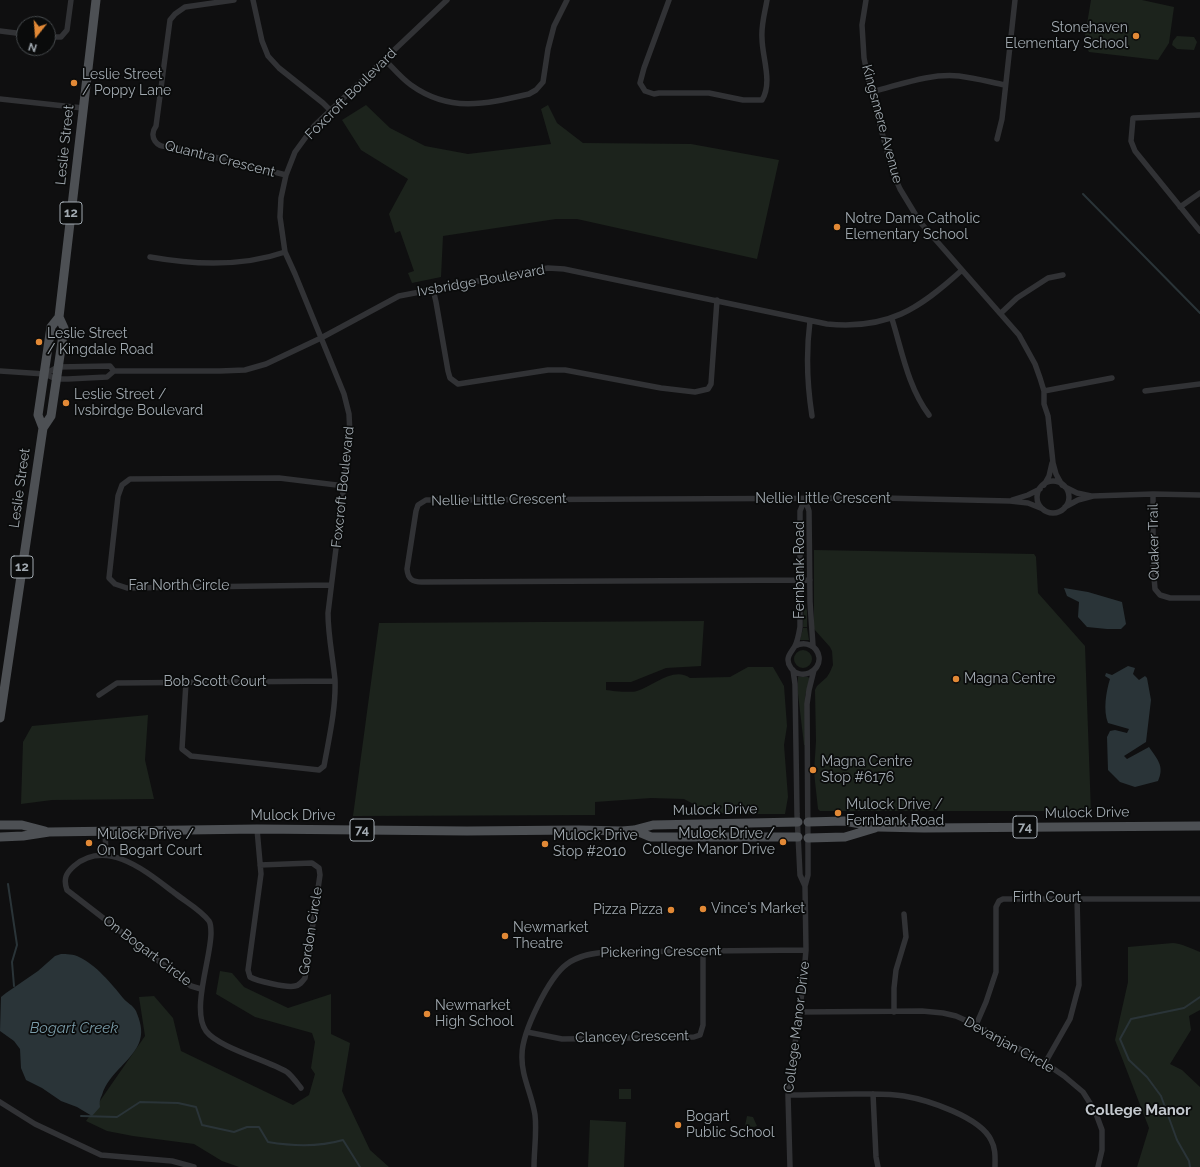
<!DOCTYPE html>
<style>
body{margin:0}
#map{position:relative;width:1200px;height:1167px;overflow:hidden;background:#0f0f10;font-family:Raleway,sans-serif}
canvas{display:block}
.north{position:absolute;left:16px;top:16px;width:40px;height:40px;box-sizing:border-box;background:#0a0b0b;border:1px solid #464a4d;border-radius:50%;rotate:197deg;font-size:11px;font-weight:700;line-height:16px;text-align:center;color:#a1a9b0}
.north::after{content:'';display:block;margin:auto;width:14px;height:18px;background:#e28936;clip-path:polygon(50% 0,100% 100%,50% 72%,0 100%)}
</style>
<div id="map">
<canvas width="1200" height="1167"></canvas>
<div class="north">N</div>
</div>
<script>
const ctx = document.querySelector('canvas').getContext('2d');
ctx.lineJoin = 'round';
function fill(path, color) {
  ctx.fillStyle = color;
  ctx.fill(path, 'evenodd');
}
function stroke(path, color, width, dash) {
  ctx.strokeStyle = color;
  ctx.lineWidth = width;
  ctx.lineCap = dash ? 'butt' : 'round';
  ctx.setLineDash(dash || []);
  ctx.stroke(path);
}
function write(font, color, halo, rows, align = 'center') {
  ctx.font = font + ' Raleway,sans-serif';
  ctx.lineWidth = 3.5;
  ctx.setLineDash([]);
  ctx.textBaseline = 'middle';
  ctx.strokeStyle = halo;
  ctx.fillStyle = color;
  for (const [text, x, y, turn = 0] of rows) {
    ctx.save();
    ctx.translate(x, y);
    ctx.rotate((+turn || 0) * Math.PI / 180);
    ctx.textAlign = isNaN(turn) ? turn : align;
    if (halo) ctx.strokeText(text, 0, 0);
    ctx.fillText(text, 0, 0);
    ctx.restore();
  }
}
fill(new Path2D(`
 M1091,0H1142L1174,7L1169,43L1158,60L1089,52L1084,42Z
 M1177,36L1194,37L1197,42L1194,50L1177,49L1172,45L1173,41Z
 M366,105L390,128L425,146L468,154L551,144L541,109L548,105L557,123L583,143L691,144L779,160L757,259L577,219H556L443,236L441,277L412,283L408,273L414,271L400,231L395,233L389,214L408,179L361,150L342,120Z
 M814,550L1034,554L1036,557L1038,593L1085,646L1091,813H1072L1066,811H820L818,809L814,772L816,741L815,690L817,686L827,677L830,672L833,665L832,651L830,647L814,629Z
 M804,600L807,611V627H803Z
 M704,621L701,666L666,668L631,682H606V690C613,691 630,693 637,691C653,686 674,666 690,678L730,677L748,667H773L784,686L787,726L784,745L788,797L785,814H727L703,809L684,799L651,798L595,802V815L353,816L379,623Z
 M803,628H807L809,640H800Z
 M794 659a9 9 0 1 1 18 0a9 9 0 1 1-18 0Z
 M798,677H808L810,679L805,696V745H804L798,694Z
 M148,715L145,760L154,799L52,800L21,804L23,742L32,726Z
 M1173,943C1183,944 1190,948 1200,952V1010L1189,1016L1191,1030L1170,1064L1182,1070L1200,1087V1167H1137L1149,1128L1115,1040L1128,982V947Z
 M220,971L232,973L244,987L288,1008L331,994V1034L350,1043L342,1091L370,1150L389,1167H239L222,1161L194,1144L133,1136L107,1131L86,1121L145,1036L139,997L154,996L173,1018L181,1051L293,1105L309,1095L315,1074L311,1068L315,1042L312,1033L255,1017L216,994Z
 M619,1089H631V1099H619Z
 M747,1116L753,1117L757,1126L754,1127L745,1126Z
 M590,1120L626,1122L624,1167H588Z`), '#1c231c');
fill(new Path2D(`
 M1064,588L1088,592L1122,602L1126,624L1121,629H1107L1087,627L1078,617L1079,602L1067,596Z
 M1128,666L1135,668L1133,674L1139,680L1145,676L1147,678L1151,700L1146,742L1124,756L1127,759L1149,747C1157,759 1165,766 1158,781L1135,787L1120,782L1108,770L1107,737L1110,731L1115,730L1127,733L1129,729L1108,723C1103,710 1106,692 1110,679L1105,676L1106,673L1112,675Z
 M61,954C66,954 74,954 79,957C95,964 112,984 123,998C127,1003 133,1005 136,1011C140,1021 143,1030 140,1040C134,1060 109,1072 102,1095C100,1099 99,1102 100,1107L92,1116L77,1107L61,1101L42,1088L26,1080L21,1068L20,1049L14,1041L0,1031L1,997L6,993L38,971L55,956Z`), '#2a3438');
stroke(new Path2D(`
 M1083,194L1200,313
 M8,884L17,945L12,962L14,986
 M81,1116L117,1117L140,1102L178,1103L196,1107L202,1125L234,1132L247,1127H259L268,1142C292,1146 319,1147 343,1140L360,1167
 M1190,1167L1189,1161L1177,1140L1161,1096L1147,1077L1129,1060L1120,1039L1131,1019L1184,1008L1200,997`), '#2a3438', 2);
stroke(new Path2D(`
 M234,0L185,7L175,14L170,20L156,126C148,137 157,149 170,146L286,175
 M253,0L262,41L268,56L279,68L323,103L330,110
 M669,0L644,68L640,83L645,91L654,94L659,93H709L743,100H762C773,82 762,57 762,38C761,25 765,12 767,0
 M866,0L862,25L864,58L871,92L893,173L900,189L920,222L1019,335L1035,364L1040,378L1044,391V404L1048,416L1053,463L1056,474L1062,485
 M0,31L24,34
 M48,37H61L67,30L71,0
 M385,60C393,68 402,79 411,85C450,113 486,104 529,94L536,90L543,82L548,49L554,26L567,0
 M871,92C900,85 929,73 959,76C975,78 990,82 1005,85
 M0,99L83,108
 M1200,115L1133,118L1131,141L1135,151L1200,231
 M997,139L1002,119L1015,0
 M1180,207L1200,193
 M150,257C195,265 242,267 285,252
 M433,289L436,302L448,371L450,378L458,384L548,370H565L661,388L695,392L708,389L711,384L717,300
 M1001,313L1017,298L1048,278L1063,275
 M892,319C902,351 908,387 929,415
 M810,321C806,352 807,384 812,416
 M0,371L45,374L58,367L110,366L114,371
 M45,374L56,379H68L107,377L114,371H220L245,370L266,364L321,338L399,296L525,272L548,268L564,269L827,324C888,330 919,309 962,270
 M1044,391L1112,378
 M1145,391L1200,384
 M1037 497a16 16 0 1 1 32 0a16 16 0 1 1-32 0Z
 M1044,485L1049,476L1052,463
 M1065,487L1077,493L1091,496
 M1153,494V565L1155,589L1160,595L1170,598H1200
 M805,499L809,511L810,602L813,646
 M1012,500L1028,495L1040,489
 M1065,507L1078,500L1093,496L1153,494L1200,495
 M810,580L422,582C412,582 408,579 407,569L416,511L418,505L426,500L883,498L1010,501L1028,503L1043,509
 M331,585L127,588L115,584L109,578L118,496L122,485L130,479L279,478L345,486
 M795,646C805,641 817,645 819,657C821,672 800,681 791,668C784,658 791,653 795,646C798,640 799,633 800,627V511L805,499
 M793,670L795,684L797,814L800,875L805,886
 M186,682L182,749L191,756L319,770L324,766C329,738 336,709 335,680C333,658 328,636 328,613L350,435L349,414L344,394L295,274L285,252L280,217L281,198L286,175L295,152L314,126L447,0
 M99,695L117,683L335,681
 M257,829L261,874L248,970L250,977C257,981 287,988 295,986C300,985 302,982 305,978L320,875L319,868L312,863L260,865
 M105,831L106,855
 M201,989L191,986L182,979L67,890C63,879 66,873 74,866C108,837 149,874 176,894C186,902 201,910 209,921C211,924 211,929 211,933C211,958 191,1010 206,1031C219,1048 267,1060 287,1072C292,1076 297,1083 301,1088
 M800,1012L922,1011L943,1013L956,1016L976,1025L1045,1063L1064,1076L1083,1092L1095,1111L1102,1130V1150L1098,1167
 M894,1012V988L896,970L906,937L904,914
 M976,1025L986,1002L996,972V907L999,901L1003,899H1200
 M527,1032L562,1039L694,1037L700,1035L703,1025V950
 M1045,1063L1070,1019L1079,985L1077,898
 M873,1094L876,1157L878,1167
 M788,1095C810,1095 833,1094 855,1094C871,1094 888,1093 904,1096C928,1100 980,1117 991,1140C996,1149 995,1158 995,1167
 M0,1102L35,1124L101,1155L172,1161L194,1167
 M534,1167C534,1150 537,1132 535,1115C532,1094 521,1076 522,1055C522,1032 549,977 567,964C579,955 594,953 608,952L806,950
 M790,1167L788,1095L803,985L806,950L805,886L808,875V851L807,704L809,690L814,670`), '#313235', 5.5);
stroke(new Path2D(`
 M43,428L51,416L64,328L59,317L96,0
 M0,718L43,428L38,415L51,327L59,317
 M808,822L844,821L878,827L924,828L1200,826
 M0,825H22L45,831
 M634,830L651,837H798
 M0,837L23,836L49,832L257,829L467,831L579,830L622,831L634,830L653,825L798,822
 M808,838L845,837L875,828`), '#4d5054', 9);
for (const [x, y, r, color] of [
 [1136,36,4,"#e28936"],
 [74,83,4,"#e28936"],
 [837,227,4,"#e28936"],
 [39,342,4,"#e28936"],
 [66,403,4,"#e28936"],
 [956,679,4,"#e28936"],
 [813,770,4,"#e28936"],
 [838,813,4,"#e28936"],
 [783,842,4,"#e28936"],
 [89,843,4,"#e28936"],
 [545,844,4,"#e28936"],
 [703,909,4,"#e28936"],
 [671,910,4,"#e28936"],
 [505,936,4,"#e28936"],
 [427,1014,4,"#e28936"],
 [678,1125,4,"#e28936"]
]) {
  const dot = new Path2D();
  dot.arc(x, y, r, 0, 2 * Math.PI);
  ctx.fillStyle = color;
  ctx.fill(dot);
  stroke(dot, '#0a0b0b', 1.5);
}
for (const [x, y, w] of [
 [71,213,22],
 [22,567,22],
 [1025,827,24],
 [362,830,24]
]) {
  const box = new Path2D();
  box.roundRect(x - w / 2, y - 11, w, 22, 3);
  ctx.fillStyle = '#0a0b0b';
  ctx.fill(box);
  stroke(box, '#a1a9b0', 1);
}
write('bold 13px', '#a1a9b0', null, [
 ["12",71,213],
 ["12",22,567],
 ["74",1025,827],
 ["74",362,830]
]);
write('14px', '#a1a9b0', '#0a0b0b', [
 ["Stonehaven",1128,28,"right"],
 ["Elementary School",1128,44,"right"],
 ["Leslie Street",82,75],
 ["/ Poppy Lane",82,91],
 ["Notre Dame Catholic",845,219],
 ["Elementary School",845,235],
 ["Leslie Street",47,334],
 ["/ Kingdale Road",47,350],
 ["Leslie Street /",74,395],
 ["Ivsbirdge Boulevard",74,411],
 ["Magna Centre",964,679],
 ["Magna Centre",821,762],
 ["Stop #6176",821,778],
 ["Mulock Drive /",846,805],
 ["Fernbank Road",846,821],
 ["Mulock Drive /",775,834,"right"],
 ["College Manor Drive",775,850,"right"],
 ["Mulock Drive /",97,835],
 ["On Bogart Court",97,851],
 ["Mulock Drive",553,836],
 ["Stop #2010",553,852],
 ["Vince's Market",711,909],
 ["Pizza Pizza",663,910,"right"],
 ["Newmarket",513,928],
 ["Theatre",513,944],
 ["Newmarket",435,1006],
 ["High School",435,1022],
 ["Bogart",686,1117],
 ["Public School",686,1133]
], 'left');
write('14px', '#a1a9b0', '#0a0b0b', [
 ["Foxcroft Boulevard",351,94,-45],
 ["Kingsmere Avenue",882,124,75],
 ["Leslie Street",65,145,-84],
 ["Quantra Crescent",220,159,14],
 ["Ivsbridge Boulevard",481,281,-10],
 ["Foxcroft Boulevard",343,487,-84],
 ["Leslie Street",20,488,-82],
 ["Nellie Little Crescent",823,499],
 ["Nellie Little Crescent",499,500,-1],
 ["Quaker Trail",1154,542,-91],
 ["Fernbank Road",800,570,-90],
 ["Far North Circle",179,586],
 ["Bob Scott Court",215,682],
 ["Mulock Drive",715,810,-1],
 ["Mulock Drive",1087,813,-1],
 ["Mulock Drive",293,816],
 ["Firth Court",1047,898],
 ["Gordon Circle",311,931,-81],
 ["On Bogart Circle",147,951,37],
 ["Pickering Crescent",661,952,-1],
 ["College Manor Drive",797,1027,-83],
 ["Clancey Crescent",632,1037,-1],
 ["Devanjan Circle",1009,1045,29]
]);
write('italic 15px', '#7a9ca9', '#0a0b0b', [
 ["Bogart Creek",74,1028]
]);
write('bold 15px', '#c2c7cd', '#0a0b0b', [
 ["College Manor",1138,1110]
]);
</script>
